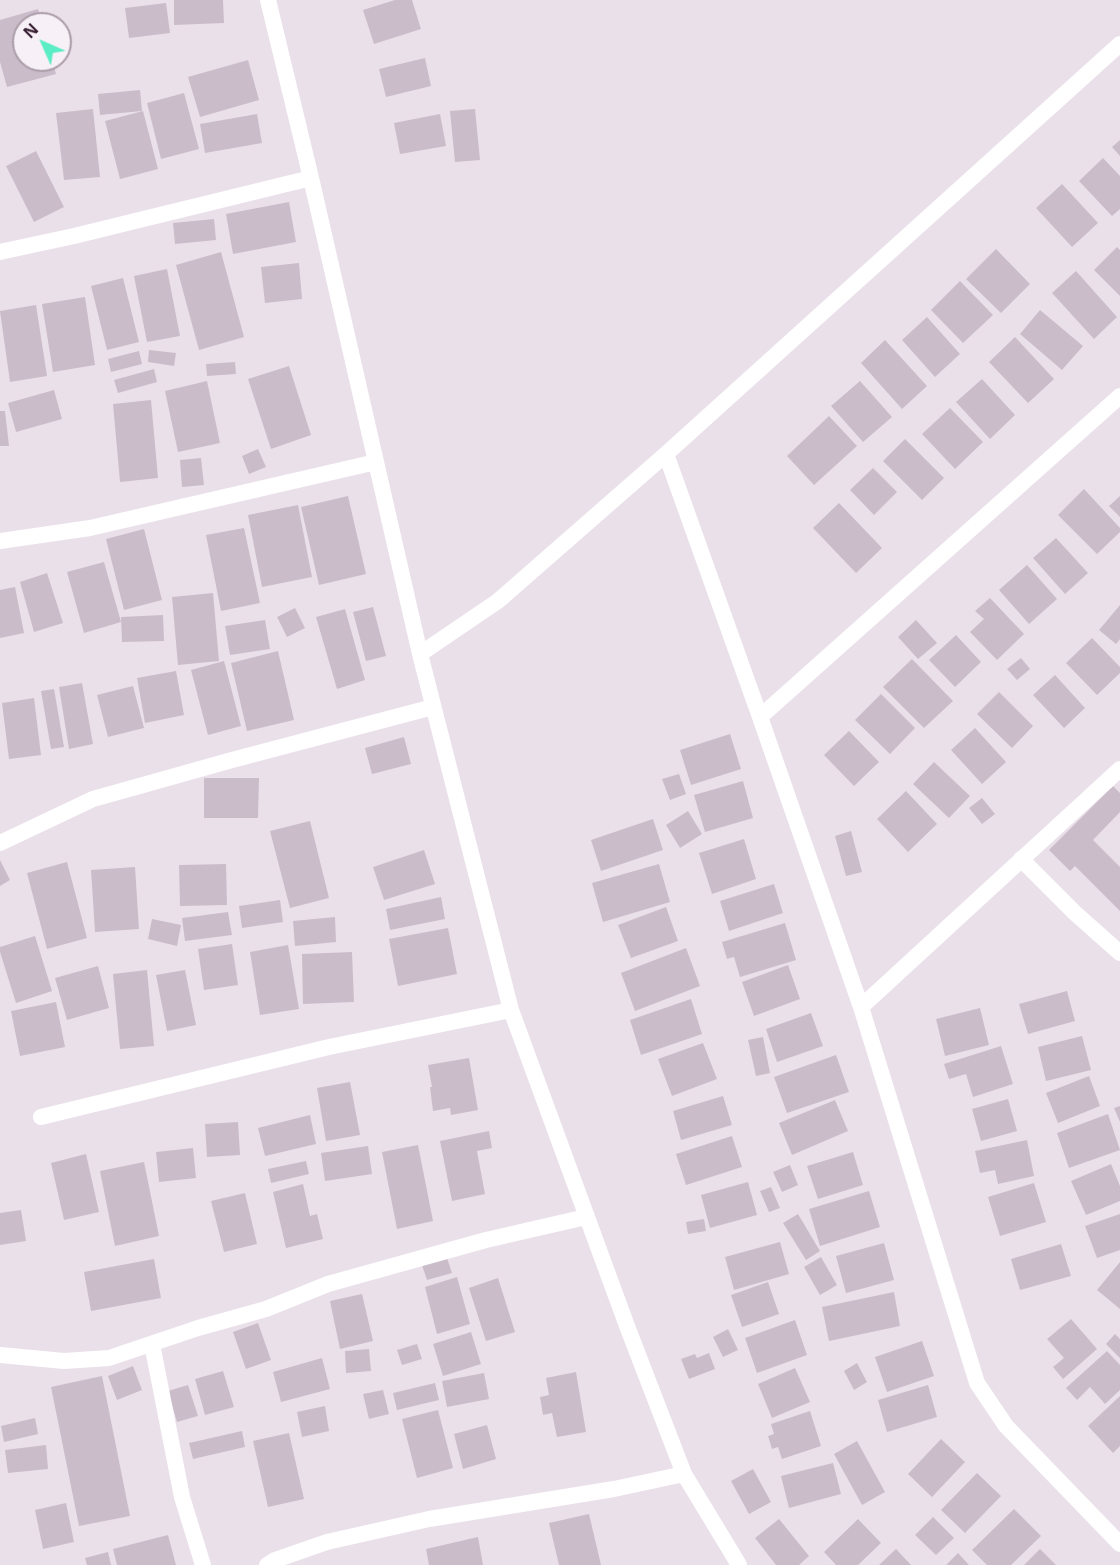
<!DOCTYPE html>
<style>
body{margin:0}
#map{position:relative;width:1120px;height:1565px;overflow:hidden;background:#eae0ea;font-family:"Noto Sans",sans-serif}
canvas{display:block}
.north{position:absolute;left:12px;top:12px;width:60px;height:60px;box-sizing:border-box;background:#f7f0f7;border:2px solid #ab9da9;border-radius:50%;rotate:315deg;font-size:16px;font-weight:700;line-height:24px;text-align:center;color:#3a2135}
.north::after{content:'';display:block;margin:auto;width:21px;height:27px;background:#5bedc5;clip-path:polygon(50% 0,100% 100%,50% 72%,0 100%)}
</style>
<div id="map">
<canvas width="1120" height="1565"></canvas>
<div class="north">N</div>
</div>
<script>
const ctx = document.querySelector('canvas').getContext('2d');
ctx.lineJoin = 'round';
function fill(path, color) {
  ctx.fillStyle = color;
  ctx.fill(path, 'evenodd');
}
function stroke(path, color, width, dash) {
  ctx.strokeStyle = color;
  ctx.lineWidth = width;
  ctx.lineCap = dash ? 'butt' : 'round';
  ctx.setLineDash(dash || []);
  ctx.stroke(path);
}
fill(new Path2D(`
 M174,0H223L224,23L174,25Z
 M395,0H412L421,29L374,44L363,10Z
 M166,3L170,33L129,38L125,8Z
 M38,9L42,24H24V60H52L56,74L7,87L0,62V20Z
 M425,58L431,86L386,97L379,69Z
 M248,60L259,100L200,117L188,77Z
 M140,90L142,111L100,115L98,94Z
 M184,93L199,149L161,159L147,103Z
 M93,109L100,177L64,180L56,113Z
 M475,109L480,160L455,162L450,111Z
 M143,111L158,169L120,179L105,121Z
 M257,114L262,143L205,153L200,124Z
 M440,114L446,146L400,154L394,123Z
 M1120,140V156L1112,147Z
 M36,151L64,207L34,222L6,166Z
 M1103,158L1120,176V209L1112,216L1079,181Z
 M1062,184L1098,223L1072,247L1036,208Z
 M289,202L296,242L233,254L226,214Z
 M214,219L216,240L175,244L173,223Z
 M1117,247L1120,250V296L1094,270Z
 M996,249L1030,284L1001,313L966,279Z
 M221,252L244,337L199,350L176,265Z
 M299,263L302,299L265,303L261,267Z
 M167,269L180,336L147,342L134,276Z
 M1076,271L1117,317L1094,339L1052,293Z
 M123,278L139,342L107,350L91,286Z
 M960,281L993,315L963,343L931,310Z
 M85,297L95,365L53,372L42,304Z
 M36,305L47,376L10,382L0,311Z
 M1040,310L1083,346L1062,370L1020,334Z
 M927,317L960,354L935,377L902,340Z
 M1015,337L1054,379L1028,403L989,362Z
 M885,340L927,386L902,409L861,363Z
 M149,350L176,353L174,366L148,362Z
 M139,351L142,364L111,372L108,359Z
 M235,362L236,374L207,376L206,364Z
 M289,366L311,435L271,449L248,379Z
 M154,369L157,382L118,393L114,380Z
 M982,379L1015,415L990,439L956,402Z
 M207,381L220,443L178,452L165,391Z
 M860,381L892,417L863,442L831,406Z
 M54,390L62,419L16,432L8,403Z
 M151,400L158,478L120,482L113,404Z
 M950,408L983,442L955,469L922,434Z
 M0,411H5L9,446H0Z
 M829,416L857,446L814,485L787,456Z
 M905,439L944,478L922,500L883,461Z
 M258,449L266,467L249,474L242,456Z
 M201,458L204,485L182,487L180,460Z
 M873,468L897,492L874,515L850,490Z
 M1084,489L1120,528V532L1097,554L1058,515Z
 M348,496L366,574L319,585L301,507Z
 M1120,496V517L1109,506Z
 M839,503L882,548L856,573L813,528Z
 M298,505L312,577L262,587L248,515Z
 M244,528L260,603L221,611L206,535Z
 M144,529L162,600L124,610L106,539Z
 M1056,538L1088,573L1065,594L1033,558Z
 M104,562L121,622L84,633L67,572Z
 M1027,565L1057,599L1029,624L999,590Z
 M47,573L63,623L34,632L20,582Z
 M15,587L24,633L0,638V590Z
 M213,593L219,661L178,665L172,597Z
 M990,598L1024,634L997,660L970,632L984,619L975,611Z
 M1120,605V639L1116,644L1099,630Z
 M373,607L386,656L366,661L353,612Z
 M295,608L305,628L287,637L277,617Z
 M345,609L365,680L337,689L316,617Z
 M163,615L164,641L122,642L121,617Z
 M265,620L270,649L230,655L225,626Z
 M916,620L937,643L918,659L898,637Z
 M956,635L981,662L955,687L929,660Z
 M1092,638L1120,667V673L1097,695L1066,663Z
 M278,651L294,720L247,731L231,663Z
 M1021,658L1030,669L1017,680L1007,669Z
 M912,659L953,701L924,728L883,687Z
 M224,661L241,726L208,735L191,670Z
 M176,671L184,715L145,723L137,678Z
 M1055,675L1085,708L1064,728L1033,695Z
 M82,683L93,744L69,749L59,687Z
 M133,686L144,728L108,737L97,695Z
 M54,689L64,747L51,749L41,691Z
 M999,692L1033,726L1012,748L977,714Z
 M881,694L915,728L890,754L855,720Z
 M34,698L41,755L9,759L2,703Z
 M975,728L1006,762L982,784L951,750Z
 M849,731L879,762L854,786L824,755Z
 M730,734L741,769L691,785L680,750Z
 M404,737L411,764L372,774L365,748Z
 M934,762L970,796L949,818L913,784Z
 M679,774L686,794L670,800L662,779Z
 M204,778H259L258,818H204Z
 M743,781L753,818L705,832L694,795Z
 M1113,786L1120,793V812L1093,840L1120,867V911L1075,866L1070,871L1049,850Z
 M906,791L937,824L908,852L877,819Z
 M982,798L995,814L982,824L969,808Z
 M688,811L702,834L680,848L666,825Z
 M653,819L663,850L601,871L591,840Z
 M310,821L329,898L290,908L270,831Z
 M851,831L862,872L846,876L835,836Z
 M744,839L756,879L712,894L699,853Z
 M424,850L435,884L384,900L373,867Z
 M0,860L10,880L0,886Z
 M67,862L87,938L47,949L27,873Z
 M226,864L227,905L180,906L179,865Z
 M659,864L670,902L603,922L592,883Z
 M135,867L139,929L95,932L91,870Z
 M774,884L783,913L729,931L720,901Z
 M441,897L445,919L390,930L386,909Z
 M280,900L283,922L242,928L239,906Z
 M666,907L678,941L631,958L618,925Z
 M228,912L232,935L185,941L182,918Z
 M335,917L336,942L295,946L293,921Z
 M152,919L181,925L177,946L148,939Z
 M785,923L796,960L740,977L734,957L727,959L722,942Z
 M448,928L457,974L398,986L389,939Z
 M35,936L52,991L16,1003L0,952V947Z
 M232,944L238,985L204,990L198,949Z
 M288,945L299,1009L260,1015L250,952Z
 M686,948L700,986L635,1011L621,973Z
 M352,952L354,1002L303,1004L302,954Z
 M788,965L800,999L754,1016L742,982Z
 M98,966L109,1008L67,1020L55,978Z
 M147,970L154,1046L120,1049L113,974Z
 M185,970L196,1025L167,1031L156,975Z
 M1067,991L1075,1021L1028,1034L1019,1004Z
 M691,999L702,1034L641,1055L630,1020Z
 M56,1002L65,1047L20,1056L11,1011Z
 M980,1008L989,1045L945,1056L936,1019Z
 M811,1013L823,1046L777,1062L766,1029Z
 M1082,1036L1091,1070L1046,1081L1038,1047Z
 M763,1037L770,1073L756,1076L748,1040Z
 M703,1043L717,1079L672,1096L658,1059Z
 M1001,1046L1013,1084L973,1097L966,1074L949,1079L944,1064Z
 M836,1055L849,1092L787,1113L774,1077Z
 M469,1058L478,1110L451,1115L450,1108L433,1111L430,1087H432L428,1065Z
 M1089,1076L1100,1106L1058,1123L1046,1093Z
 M350,1082L360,1135L326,1141L317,1088Z
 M723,1096L732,1125L681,1140L673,1111Z
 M1008,1099L1017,1131L981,1141L972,1109Z
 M835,1100L848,1131L792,1155L779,1123Z
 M1120,1106V1122L1114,1108Z
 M1108,1114L1120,1150L1069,1168L1057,1133Z
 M310,1115L316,1144L265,1156L258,1128Z
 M238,1122L240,1155L207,1157L205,1124Z
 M489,1131L492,1148L477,1151L485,1194L452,1201L440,1141Z
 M732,1136L742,1167L686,1185L676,1154Z
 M1027,1140L1034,1176L998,1184L995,1170L980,1173L975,1151Z
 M418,1145L433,1221L397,1229L382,1152Z
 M368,1146L372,1174L325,1181L321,1153Z
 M193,1148L196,1178L159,1182L156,1152Z
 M853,1152L863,1185L818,1199L807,1166Z
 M86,1154L99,1212L64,1220L51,1163Z
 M306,1161L309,1174L271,1183L268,1169Z
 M144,1162L159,1236L115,1246L100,1171Z
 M1111,1164L1120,1186V1201L1086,1215L1071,1181Z
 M790,1165L798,1185L782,1192L773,1172Z
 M748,1182L757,1215L710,1228L701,1195Z
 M1034,1183L1046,1222L1000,1236L988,1197Z
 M303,1184L310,1216L317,1214L323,1239L286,1248L273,1192Z
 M771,1187L780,1208L769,1212L760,1191Z
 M869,1191L880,1227L820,1246L809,1209Z
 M245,1193L257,1244L224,1252L211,1201Z
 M21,1210L26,1241L0,1245V1213Z
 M798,1214L820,1251L806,1260L783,1223Z
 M1120,1214V1250L1097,1258L1085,1226Z
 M704,1219L706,1231L688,1234L686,1222Z
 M780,1242L789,1274L734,1290L725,1257Z
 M884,1243L894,1280L846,1293L836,1256Z
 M1061,1244L1071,1276L1020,1290L1011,1259Z
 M821,1257L837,1285L820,1295L804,1267Z
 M447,1258L452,1273L427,1280L422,1265Z
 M154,1259L161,1298L91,1311L84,1272Z
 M1120,1262V1309L1097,1290Z
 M457,1277L470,1324L437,1334L425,1287Z
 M498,1278L515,1332L486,1341L469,1288Z
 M768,1282L779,1314L742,1327L731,1295Z
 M894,1292L900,1326L829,1341L822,1307Z
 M362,1294L373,1341L340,1349L330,1301Z
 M1071,1319L1097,1349L1063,1379L1053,1367L1064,1358L1047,1339Z
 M795,1320L807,1355L757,1373L745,1338Z
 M258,1323L271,1360L246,1369L233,1332Z
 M728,1329L738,1350L723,1357L713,1337Z
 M471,1332L481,1364L443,1376L433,1344Z
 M1115,1334L1120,1339V1358L1106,1344Z
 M922,1341L934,1376L887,1392L875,1357Z
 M417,1344L422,1359L402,1365L397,1350Z
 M369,1349L371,1371L346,1373L345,1351Z
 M1107,1351L1120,1365V1390L1105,1404L1090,1387L1077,1400L1066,1388Z
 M709,1353L715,1369L689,1379L681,1359L695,1354L697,1358Z
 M322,1358L330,1389L281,1402L273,1372Z
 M857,1363L867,1382L854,1390L844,1371Z
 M133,1366L142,1390L117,1400L108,1376Z
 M795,1368L810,1402L772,1418L758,1384Z
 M223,1371L234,1407L205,1415L195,1379Z
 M576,1372L586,1432L557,1437L552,1413L543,1415L540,1397L549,1395L546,1378Z
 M484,1373L489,1399L447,1407L442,1381Z
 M102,1376L130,1516L79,1526L51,1387Z
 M435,1383L439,1400L397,1410L393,1393Z
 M188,1385L198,1416L177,1422L168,1391Z
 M928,1385L937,1417L887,1432L878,1400Z
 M383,1390L389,1414L369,1419L363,1394Z
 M1120,1396V1446L1113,1453L1088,1426Z
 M325,1406L329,1431L302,1437L297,1412Z
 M438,1410L453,1468L417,1478L402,1419Z
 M810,1411L821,1446L782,1459L778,1447L772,1449L768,1436L774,1434L771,1424Z
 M35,1418L38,1434L4,1442L1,1426Z
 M487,1425L496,1459L463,1469L454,1434Z
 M242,1431L245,1447L193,1459L189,1443Z
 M289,1433L304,1499L268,1507L253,1441Z
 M941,1439L965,1462L932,1497L908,1474Z
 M857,1441L885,1492L862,1505L834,1454Z
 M46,1445L48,1469L8,1473L5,1450Z
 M833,1463L841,1494L789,1508L781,1476Z
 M753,1469L771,1502L749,1514L731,1481Z
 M977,1473L1001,1496L965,1533L941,1510Z
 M66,1503L74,1542L43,1549L35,1510Z
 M1014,1509L1041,1536L1011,1565H987L972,1550Z
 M589,1514L601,1565H559L549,1523Z
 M933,1517L954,1538L936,1555L915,1535Z
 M779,1519L809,1556L799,1565H776L755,1538Z
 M858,1519L881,1543L858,1565H836L824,1552Z
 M168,1535L176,1565H117L113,1549Z
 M478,1537L483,1565H429L426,1549Z
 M896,1549L911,1565H879Z
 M1040,1549L1056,1565H1024Z
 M108,1552L111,1565H87L85,1558Z
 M958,1553L969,1565H946Z`), '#cbbcca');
stroke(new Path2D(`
 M268,0L311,178L420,654L511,1010L627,1326L684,1474L739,1565
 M0,252L74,236L311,178
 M666,454L760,717L861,1007L977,1383L1006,1426L1120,1544
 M0,541L90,528L376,462
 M420,654L498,601L666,454L1120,44
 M760,717L1120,396
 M0,843L93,799L232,760L433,707
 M1021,859L1075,913L1120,953
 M861,1007L1120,769
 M41,1117L329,1047L511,1010
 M152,1344L182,1497L203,1565
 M0,1355L64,1361L109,1358L198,1328L266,1309L328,1284L486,1240L586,1217
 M267,1565L275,1560L327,1542L429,1519L614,1489L684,1474`), '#fff', 16);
</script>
